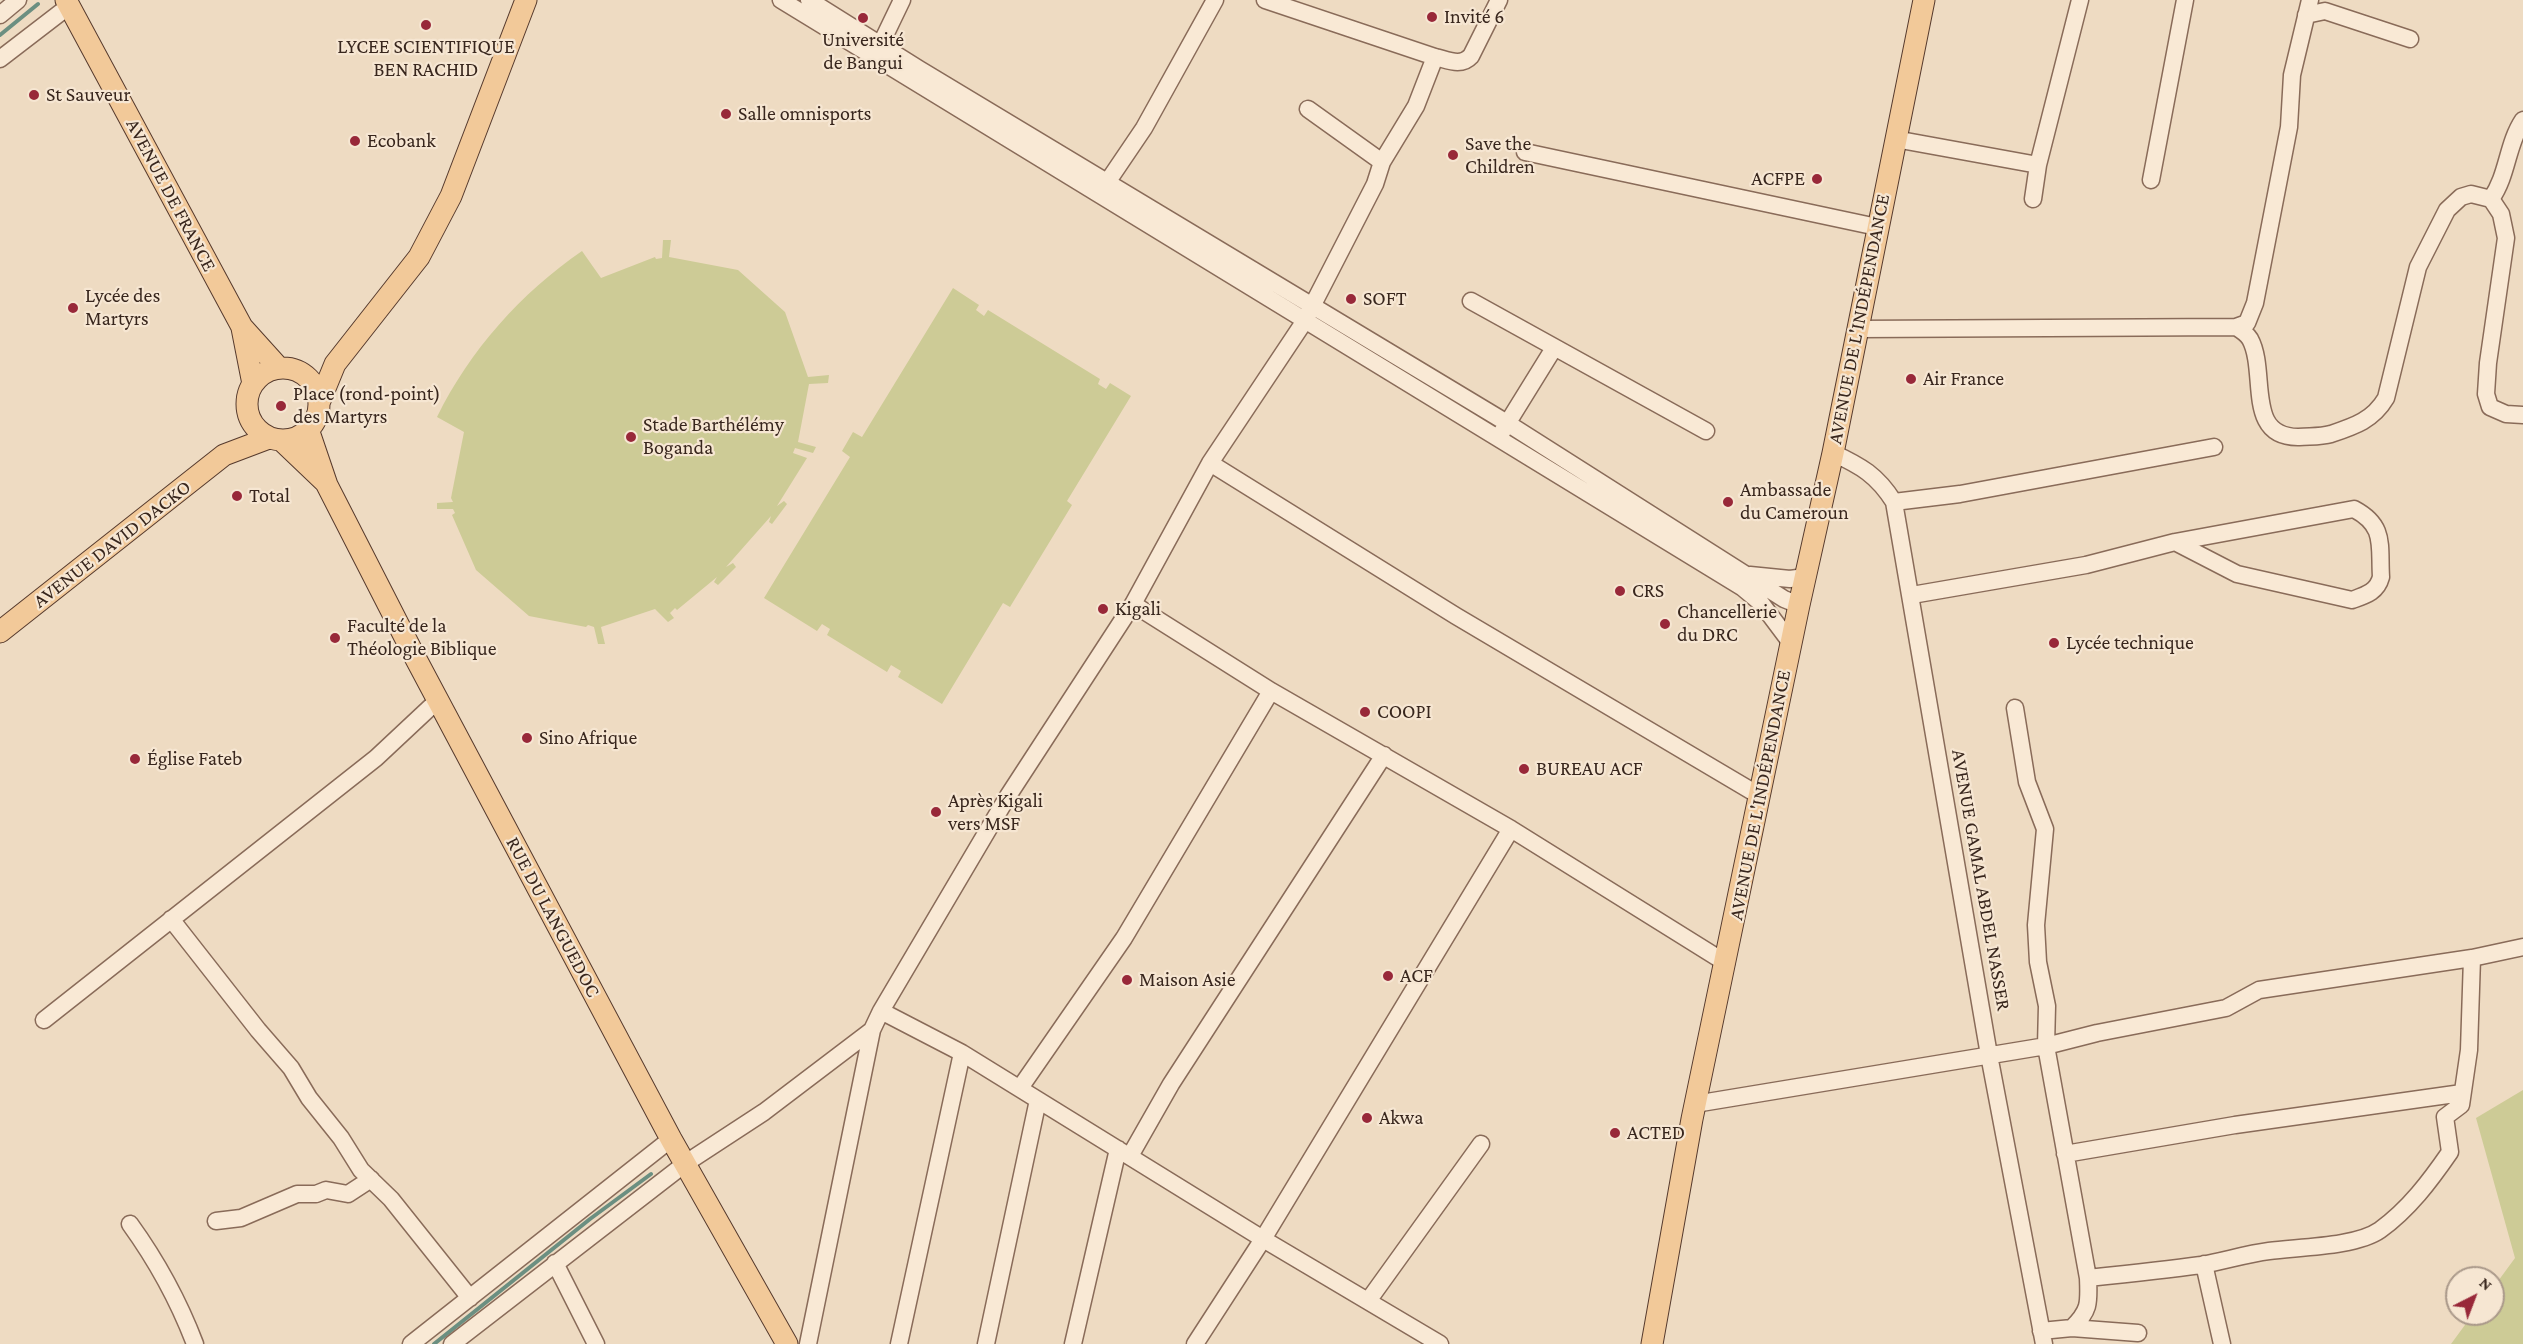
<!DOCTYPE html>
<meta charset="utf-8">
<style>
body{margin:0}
#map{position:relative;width:2523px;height:1344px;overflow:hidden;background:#eedbc2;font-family:"Crimson Pro",serif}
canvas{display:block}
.north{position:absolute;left:2445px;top:1266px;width:60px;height:60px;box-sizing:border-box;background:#f6e6d2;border:2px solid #aa998a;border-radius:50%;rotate:42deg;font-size:16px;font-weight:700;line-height:24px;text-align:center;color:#38261d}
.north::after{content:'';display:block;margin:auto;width:21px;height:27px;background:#982839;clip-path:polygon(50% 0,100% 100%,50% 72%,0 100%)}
</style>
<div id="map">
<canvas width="2523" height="1344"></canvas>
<div class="north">N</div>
</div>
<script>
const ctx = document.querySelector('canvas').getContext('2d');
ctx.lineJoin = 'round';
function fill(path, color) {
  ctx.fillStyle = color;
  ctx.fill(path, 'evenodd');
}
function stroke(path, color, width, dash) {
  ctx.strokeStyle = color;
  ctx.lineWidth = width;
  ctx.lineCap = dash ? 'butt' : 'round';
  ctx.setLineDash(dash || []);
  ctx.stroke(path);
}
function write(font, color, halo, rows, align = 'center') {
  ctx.font = font + ' "Crimson Pro",serif';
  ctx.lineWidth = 4.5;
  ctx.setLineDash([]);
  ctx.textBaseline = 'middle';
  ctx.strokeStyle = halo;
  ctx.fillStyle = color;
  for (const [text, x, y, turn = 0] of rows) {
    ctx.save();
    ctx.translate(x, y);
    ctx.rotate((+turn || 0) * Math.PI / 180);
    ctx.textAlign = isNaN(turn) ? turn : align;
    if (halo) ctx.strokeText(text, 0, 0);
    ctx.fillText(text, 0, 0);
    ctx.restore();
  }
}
fill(new Path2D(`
 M663,240H671L669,257L738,270L785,312L808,377L829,375L828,383L809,384L798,442L816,447L813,453L795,448L793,453L807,458L777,506L784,501L787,504L772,524L769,522L771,516L726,567L733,563L736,567L718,585L714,582L717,577L677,610L675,608L670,613L674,618L668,622L655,609L601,627L605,644H598L594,627L588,625L586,627L529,616L476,570L452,515L455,513L453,509H437V503L453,502L451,498L464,432L437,417C470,350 521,293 582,251L601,278L655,257L656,259L662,258Z
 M953,288L979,305L976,310L984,316L988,310L1100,379L1098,384L1106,389L1110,383L1131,396L1067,501L1072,505L1010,607L1003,603L942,704L898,677L901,671L891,665L887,672L827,635L830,629L822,624L817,631L764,598L850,457L842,451L853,432L862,437Z
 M2523,1090V1344H2451L2473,1314H2493V1288L2515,1258L2476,1118Z`), '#cdcb96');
stroke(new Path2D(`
 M0,35L38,4
 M434,1344L590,1219L651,1174`), '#6b8f81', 4);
const minor = new Path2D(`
 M781,0C1100,198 1424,390 1743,588L1761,603L1791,643
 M809,0L919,69L1507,423L1784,599L1799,605
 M1265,0L1435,57C1448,60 1461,67 1471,56L1499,0
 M2310,0L2292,75L2289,127L2255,303L2247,323L2236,327C2241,330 2247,334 2250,339C2268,372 2244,438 2299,437C2310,436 2320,437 2331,434C2355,426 2373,420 2386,398L2418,267L2447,210L2461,197L2471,194L2491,199L2501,214L2506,238L2488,363L2486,394L2490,407L2506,414L2523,415
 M0,15L18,0
 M2306,15L2325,11L2410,39
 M877,52L902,0
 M0,59L69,6
 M1308,109L1382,162
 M1895,139L2038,165
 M1525,152L1877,227
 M2151,180L2185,0
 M1102,190L1144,128L1215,0
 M2033,199L2038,165L2080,0
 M2491,199C2508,175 2507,144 2523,120
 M1471,301L1706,431
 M1858,329L2236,327
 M1502,432L1554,348
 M1833,453C1861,466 1877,475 1894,502L1989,1055L2044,1344
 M1210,463L1456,616L1760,796
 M1894,502L1960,494L2214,447
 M1750,575L1790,579L1805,577
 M1912,595L2086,565L2175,542L2354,509C2386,526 2379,545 2381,577C2377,592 2366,595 2352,600L2237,574L2175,542
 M1133,604L1271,691L1511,829L1726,963
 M2015,708L2027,782L2045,829L2036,925L2038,962L2047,1006L2046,1046L2088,1278C2089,1303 2090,1310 2072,1328
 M171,919L258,1030L291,1068L309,1098L341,1138L361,1170L391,1199L470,1298
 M881,1011L962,1053L1263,1239L1440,1344
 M44,1020L376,758L438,700
 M1020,1088L1124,938L1271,691
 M1695,1104L2046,1046L2097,1033L2226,1008L2259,990L2472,958L2523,947
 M2065,1154L2235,1125L2462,1093
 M1130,1156L1171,1084L1384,755
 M216,1221L241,1218L297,1194H316L326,1190L348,1194L371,1179
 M130,1224C156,1260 179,1302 195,1344
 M555,1263L596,1344
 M2204,1264L2222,1344
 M2088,1278C2126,1274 2164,1270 2201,1265C2224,1261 2246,1254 2269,1251C2298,1247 2356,1247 2380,1230C2409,1209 2430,1181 2450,1152L2445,1117L2461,1105L2469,1050L2472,958
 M1368,1301L1481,1144
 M2041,1331L2072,1328L2138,1333
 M411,1344L671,1139
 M452,1344L686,1163L764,1112L872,1030
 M808,1344L872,1030L881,1011L1008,796L1133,604L1210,463L1304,322L1375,184L1382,162L1416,106L1435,57
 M899,1344L962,1053
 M986,1344L1038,1100
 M1073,1344L1118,1149
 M1195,1344L1263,1239L1511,829`);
const major = new Path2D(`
 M66,0L242,327L279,368
 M242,328L253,384
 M247 404a36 36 0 1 1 72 0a36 36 0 1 1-72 0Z
 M319,403L335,364L419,257L451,196L526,0
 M308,429L327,485L416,659L671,1139L787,1344
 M281,440L325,482
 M0,632L224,455L269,438
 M1652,1344L1692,1119L1799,605L1833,453L1924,0`);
stroke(minor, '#896b59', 19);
stroke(major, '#563a2d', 23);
stroke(minor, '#f9e9d5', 16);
stroke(major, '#f2c999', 21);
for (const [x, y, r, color] of [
 [1432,17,6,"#982839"],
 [863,18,6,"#982839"],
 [426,25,6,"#982839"],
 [34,95,6,"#982839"],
 [726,114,6,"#982839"],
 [355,141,6,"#982839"],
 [1453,155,6,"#982839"],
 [1817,179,6,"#982839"],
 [1351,299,6,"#982839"],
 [73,308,6,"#982839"],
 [1911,379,6,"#982839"],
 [281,406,6,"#982839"],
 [631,437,6,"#982839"],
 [237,496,6,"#982839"],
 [1728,502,6,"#982839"],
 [1620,591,6,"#982839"],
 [1103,609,6,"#982839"],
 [1665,624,6,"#982839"],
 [335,638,6,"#982839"],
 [2054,643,6,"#982839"],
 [1365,712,6,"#982839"],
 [527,738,6,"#982839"],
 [135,759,6,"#982839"],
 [1524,769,6,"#982839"],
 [936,812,6,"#982839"],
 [1388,976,6,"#982839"],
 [1127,980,6,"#982839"],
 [1367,1118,6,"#982839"],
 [1615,1133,6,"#982839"]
]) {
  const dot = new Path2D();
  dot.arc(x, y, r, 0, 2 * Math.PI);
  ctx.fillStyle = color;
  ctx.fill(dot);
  stroke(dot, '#f6e6d2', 2);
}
write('20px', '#38261d', '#f6e6d2', [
 ["Invité 6",1444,17],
 ["Université",863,40,"center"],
 ["de Bangui",863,63,"center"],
 ["LYCEE SCIENTIFIQUE",426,47,"center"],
 ["BEN RACHID",426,70,"center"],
 ["St Sauveur",46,95],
 ["Salle omnisports",738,114],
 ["Ecobank",367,141],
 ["Save the",1465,144],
 ["Children",1465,167],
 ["ACFPE",1805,179,"right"],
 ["Lycée des",85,296],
 ["Martyrs",85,319],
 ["SOFT",1363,299],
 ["Air France",1923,379],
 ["Place (rond-point)",293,394],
 ["des Martyrs",293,417],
 ["Stade Barthélémy",643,425],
 ["Boganda",643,448],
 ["Ambassade",1740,490],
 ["du Cameroun",1740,513],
 ["Total",249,496],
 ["CRS",1632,591],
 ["Kigali",1115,609],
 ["Chancellerie",1677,612],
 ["du DRC",1677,635],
 ["Faculté de la",347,626],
 ["Théologie Biblique",347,649],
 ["Lycée technique",2066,643],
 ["COOPI",1377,712],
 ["Sino Afrique",539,738],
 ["Église Fateb",147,759],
 ["BUREAU ACF",1536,769],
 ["Après Kigali",948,801],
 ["vers MSF",948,824],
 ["ACF",1400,976],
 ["Maison Asie",1139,980],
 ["Akwa",1379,1118],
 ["ACTED",1627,1133]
], 'left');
write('20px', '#38261d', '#f6e6d2', [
 ["AVENUE DE FRANCE",171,195,62],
 ["AVENUE DE L'INDÉPENDANCE",1859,319,-79],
 ["AVENUE DAVID DACKO",112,544,-38],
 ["AVENUE DE L'INDÉPENDANCE",1760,795,-79],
 ["AVENUE GAMAL ABDEL NASSER",1981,880,80],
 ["RUE DU LANGUEDOC",553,917,62]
]);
</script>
